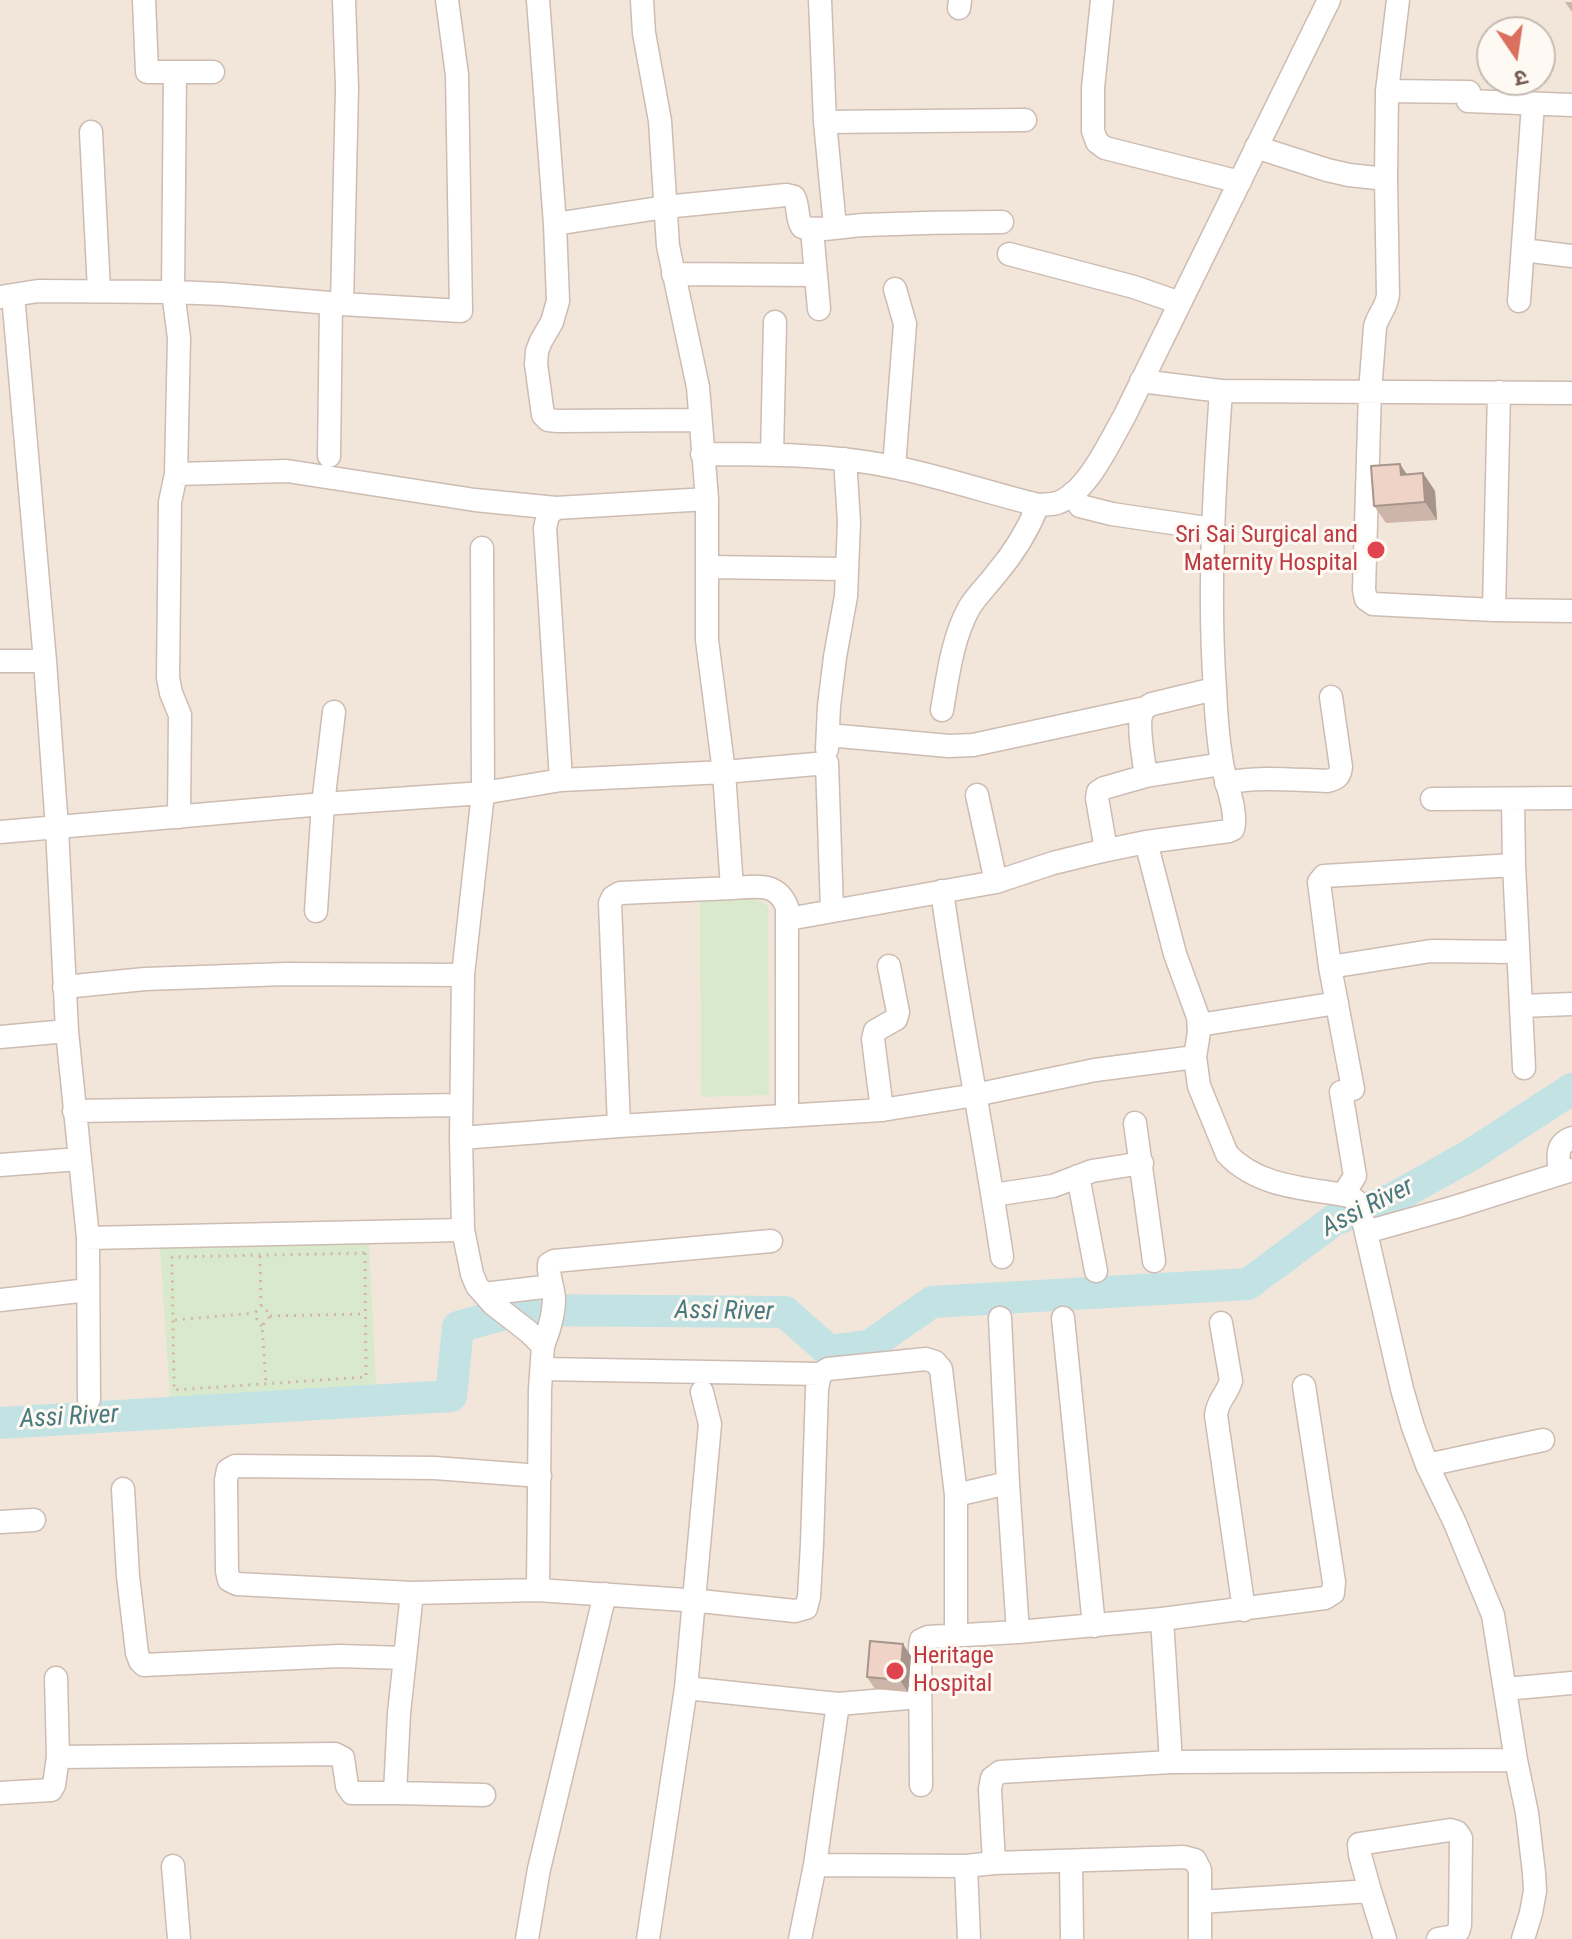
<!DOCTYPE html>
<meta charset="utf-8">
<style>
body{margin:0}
#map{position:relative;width:1572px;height:1939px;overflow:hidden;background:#fbf4ec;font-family:"Roboto Condensed","Noto Sans Devanagari",sans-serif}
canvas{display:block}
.north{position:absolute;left:1476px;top:16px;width:80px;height:80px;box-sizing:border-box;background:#fef9f3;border:2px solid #c7bab2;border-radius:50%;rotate:167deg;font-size:22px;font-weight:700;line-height:32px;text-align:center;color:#755b50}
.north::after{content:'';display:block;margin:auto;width:28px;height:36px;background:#da705d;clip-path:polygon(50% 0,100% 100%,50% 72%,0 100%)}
</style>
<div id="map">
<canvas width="1572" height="1939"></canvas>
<div class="north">उ</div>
</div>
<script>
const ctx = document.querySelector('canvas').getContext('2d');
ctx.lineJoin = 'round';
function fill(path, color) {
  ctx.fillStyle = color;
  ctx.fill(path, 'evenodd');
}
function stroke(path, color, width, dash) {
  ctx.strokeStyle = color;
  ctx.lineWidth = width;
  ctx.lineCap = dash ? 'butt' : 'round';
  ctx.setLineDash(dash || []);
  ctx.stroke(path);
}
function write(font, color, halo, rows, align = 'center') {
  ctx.font = font + ' "Roboto Condensed",sans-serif';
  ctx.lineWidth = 6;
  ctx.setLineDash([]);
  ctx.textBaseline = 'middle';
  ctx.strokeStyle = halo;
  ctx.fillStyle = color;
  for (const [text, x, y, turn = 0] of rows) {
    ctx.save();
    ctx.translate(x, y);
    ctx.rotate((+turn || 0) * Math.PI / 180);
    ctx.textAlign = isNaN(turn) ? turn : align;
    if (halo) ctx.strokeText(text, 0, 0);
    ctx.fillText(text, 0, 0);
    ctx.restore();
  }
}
fill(new Path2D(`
 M0,0H1572V1939H0ZM1492,32H1540V80H1492Z`), '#f2e6db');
fill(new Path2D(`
 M748,894L768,906L769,1095L701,1097L700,897Z
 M369,1242L376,1385L170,1399L160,1248Z`), '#d9e9cb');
stroke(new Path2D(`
 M0,1423L451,1396L458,1327L519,1310L785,1312L829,1351L869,1346L932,1302L1248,1284L1334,1220L1392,1199L1469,1156L1572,1089`), '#c2e2e4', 32);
const minor = new Path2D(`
 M144,0L147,72H213
 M538,0L555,224L558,301L552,322L541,341L537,351L536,364L543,415L548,420L558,421L700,420
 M642,0L644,33L660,121L668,246L698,387L707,499V640L724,772L732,888C755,887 777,881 787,907V1116
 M820,0L825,122L835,227
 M1102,0L1093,88V131L1097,142L1105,148L1240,182
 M1398,0L1387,91L1386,179L1388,295C1386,309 1378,314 1375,327L1370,392L1364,590L1366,599L1373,604L1494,610L1499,392
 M959,8L960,0
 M175,72L173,292L179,338L176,474L170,502L168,678L171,693L180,715L179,817
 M1387,91L1469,92
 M1468,101L1572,105
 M825,122L1025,120
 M91,132L99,290
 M1256,147L1327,170L1349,175L1386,179
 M555,224L665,207L786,195L794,197C799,206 796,218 802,227C819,232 845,226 864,225C910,223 956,222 1002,222
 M812,230L819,309
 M1523,250L1572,256
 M1009,254L1134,287L1180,303
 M673,274L816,275
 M13,295L45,661L57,828L67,1031L88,1238L89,1399
 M1,297L38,291L173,292L222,294L342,304L461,311L457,75L447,0
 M1519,301L1533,104
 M342,304L347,88L344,0
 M1141,381L1221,391L1572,393
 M702,454C766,454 831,454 894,467C942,477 990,493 1038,505C1044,504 1051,505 1057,503C1087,493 1109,443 1124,417L1329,0
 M772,454L775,322
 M329,456L331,303
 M894,467L905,324L895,289
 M176,474L287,471L475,500L556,508
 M1073,493L1080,506L1112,514L1213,529
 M482,548L483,793L463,975L461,1138L463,1230L472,1274L477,1286L493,1304L529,1332L543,1346L540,1389L538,1590
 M707,567L846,569
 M1494,610L1572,611
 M0,661H45
 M942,710C948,676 952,639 969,608C977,595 987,586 996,574C1014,553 1028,530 1038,505
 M828,735L949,746L973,745L1145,708
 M827,749L829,706L835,657L846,596L849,522L845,459
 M1146,776C1144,762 1137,724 1142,713C1144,707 1147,707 1152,704L1214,689
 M561,780L545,528L548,515L556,508L707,499
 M1226,783C1259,776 1293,780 1327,781C1336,779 1340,777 1341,767L1331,697
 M977,795L996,882
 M1432,799L1572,798
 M1513,799L1514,865L1524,1068
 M0,832L323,804L483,793L561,780L724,772L827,763L832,910
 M1146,842L1175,954L1198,1017L1199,1032L1195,1057L1199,1086L1227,1154C1259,1188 1307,1188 1350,1196L1356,1201L1364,1224L1402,1389L1413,1427L1427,1465L1455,1523L1493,1615L1516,1760L1527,1813L1534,1873L1535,1891L1531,1913L1523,1939
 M1106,850L1097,798L1098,792L1104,788L1146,776L1222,764
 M942,891C959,1014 984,1134 1002,1257
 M316,911L323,804L334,712
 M788,919L996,882L1053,863L1098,852L1146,842L1229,831L1233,829C1238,811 1225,782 1222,763C1218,739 1216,714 1215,690C1208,591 1214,491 1221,391
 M1330,967L1319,882L1324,876L1514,865
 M64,987L145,979L286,974L463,975
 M1521,1006L1572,1004
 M1199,1025L1337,1003
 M0,1037L67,1031
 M1353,1089L1330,967L1431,951L1517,952
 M1341,1092L1355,1176L1343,1195
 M882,1110L873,1039L875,1031L896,1019L898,1012L889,966
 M74,1111L461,1105
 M1135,1123L1154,1261
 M619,1126L610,903L613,897L620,893L732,888
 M461,1138L619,1126L882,1110L975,1095L1095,1070L1195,1057
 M0,1165L79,1159
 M1560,1173C1558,1158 1555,1144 1572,1138
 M1078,1176L1096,1271
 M993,1195L1053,1186L1092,1171L1142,1163
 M1366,1232L1455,1207L1572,1170
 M88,1238L463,1230
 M484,1294L552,1286
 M0,1300L88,1290
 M1000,1318L1008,1483L1018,1632
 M1063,1318L1094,1626
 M1221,1323L1231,1381C1226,1396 1218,1399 1216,1415L1244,1610
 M543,1346C549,1330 554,1315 554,1298C553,1286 548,1276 549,1264L554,1261L771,1241
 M542,1369L820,1374
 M1427,1465L1543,1440
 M540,1476L435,1468L235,1466L228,1470L226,1480L227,1571L229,1580L237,1584L412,1593L538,1590L700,1601L795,1611L806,1608L809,1597L812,1544L817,1389L820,1374L828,1369L926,1359L935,1362L941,1369L956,1495
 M123,1489L128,1576L137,1653L140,1661L144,1665L339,1656L405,1658
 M0,1522L34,1520
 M412,1593L399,1713L395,1793L484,1795
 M1162,1619L1325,1598L1333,1593L1334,1582L1304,1386
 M956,1634V1495L1008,1483
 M56,1678L58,1757
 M686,1688L838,1704L815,1865L800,1939
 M1505,1689L1572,1683
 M838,1704L920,1697
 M921,1785L920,1649L921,1640L928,1637L1018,1632L1162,1619L1171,1762
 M0,1793L51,1790L54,1785L58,1757L335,1754L343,1758L347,1786L352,1793H395
 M1071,1861L1072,1939
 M994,1863L990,1789L992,1778L1000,1772L1171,1762L1516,1760
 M815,1865L966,1866L994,1863L1184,1857L1195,1860L1200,1870V1939
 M173,1866L179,1939
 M966,1866L969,1939
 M1370,1891L1360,1855L1359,1844L1450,1830L1457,1832L1461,1838L1460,1925C1458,1938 1449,1937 1438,1939
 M1200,1902L1370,1891L1385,1939
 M527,1939L539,1869L605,1594
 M648,1939L686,1688L710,1424L702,1392`);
stroke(minor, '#cdbcb2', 25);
stroke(new Path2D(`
 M365,1253L366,1377L174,1390L172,1257Z
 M260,1256L261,1306
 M270,1316L365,1314
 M175,1320L255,1313
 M262,1326L258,1322L255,1313L261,1306H264L270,1316L262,1326L266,1383`), '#d4b6a9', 3, [2, 6]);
stroke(minor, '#fff', 22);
fill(new Path2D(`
 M1565,2H1572V12Z
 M1423,473L1435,491L1437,520L1386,523L1374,506L1407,474Z
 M911,1656L908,1692L875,1689L867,1677Z`), '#ceb5aa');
fill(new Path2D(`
 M1400,464L1412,482L1401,475Z
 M1423,473L1435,491L1437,520L1425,502Z
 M903,1644L911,1656L908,1692L900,1680Z`), '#a7948b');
const building = new Path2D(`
 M1400,464L1401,475L1423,473L1425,502L1374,506L1371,466Z
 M870,1641L903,1644L900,1680L867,1677Z`);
fill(building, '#efd3c6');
stroke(building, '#a7948b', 2);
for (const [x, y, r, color] of [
 [1376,550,10,"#e0444e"],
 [895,1671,10,"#e0444e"]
]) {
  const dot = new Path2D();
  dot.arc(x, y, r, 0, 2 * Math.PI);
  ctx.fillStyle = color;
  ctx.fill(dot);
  stroke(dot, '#fef9f3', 3);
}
write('24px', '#be3a42', '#fef9f3', [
 ["Sri Sai Surgical and",1358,536],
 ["Maternity Hospital",1358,564],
 ["Heritage",913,1657,"left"],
 ["Hospital",913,1685,"left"]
], 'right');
write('italic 26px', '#487a7f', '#fef9f3', [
 ["Assi River",1368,1208,-27],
 ["Assi River",724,1312,1],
 ["Assi River",69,1418,-3]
]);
</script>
